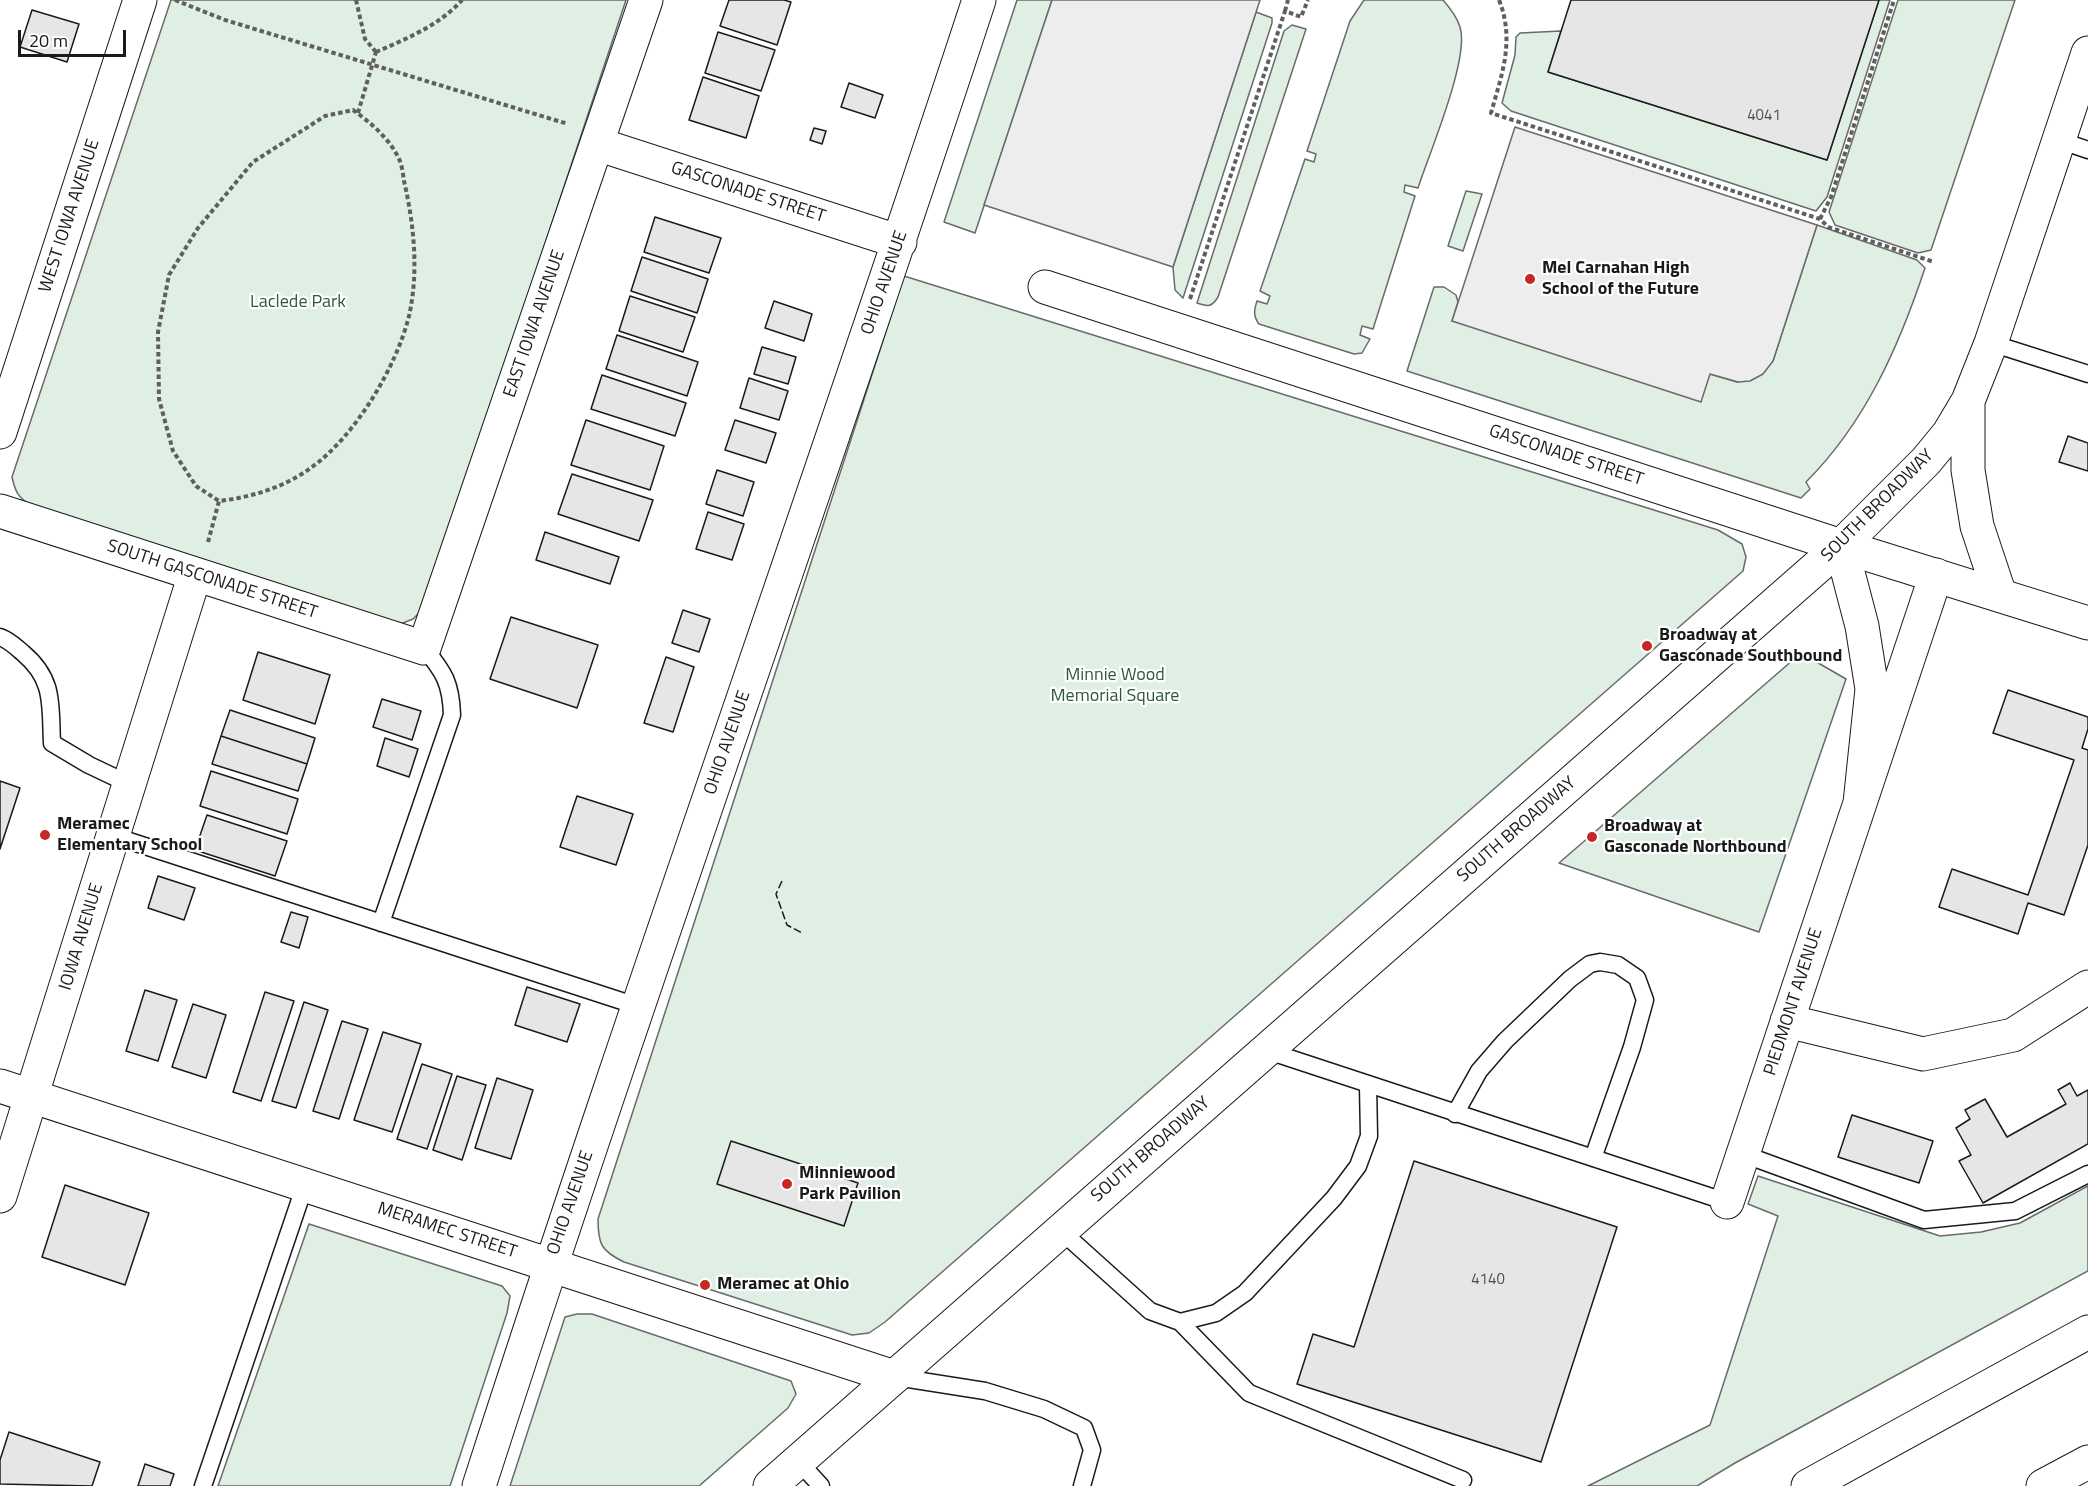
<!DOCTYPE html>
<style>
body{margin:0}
#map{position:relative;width:2088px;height:1486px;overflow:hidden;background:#fff;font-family:"Titillium Web",sans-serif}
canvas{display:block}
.scale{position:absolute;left:18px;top:30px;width:108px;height:27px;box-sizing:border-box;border:3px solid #1a1a1a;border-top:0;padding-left:8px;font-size:18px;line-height:21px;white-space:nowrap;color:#1a1a1a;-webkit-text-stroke:4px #fff;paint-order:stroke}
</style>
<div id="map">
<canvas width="2088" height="1486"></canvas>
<div class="scale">20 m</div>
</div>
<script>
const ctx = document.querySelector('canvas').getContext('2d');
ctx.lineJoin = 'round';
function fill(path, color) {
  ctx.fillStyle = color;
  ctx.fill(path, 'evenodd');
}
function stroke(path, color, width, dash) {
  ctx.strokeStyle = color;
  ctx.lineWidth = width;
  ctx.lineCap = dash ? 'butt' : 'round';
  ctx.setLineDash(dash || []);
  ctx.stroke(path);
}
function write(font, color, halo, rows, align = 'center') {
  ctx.font = font + ' "Titillium Web",sans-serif';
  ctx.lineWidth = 4.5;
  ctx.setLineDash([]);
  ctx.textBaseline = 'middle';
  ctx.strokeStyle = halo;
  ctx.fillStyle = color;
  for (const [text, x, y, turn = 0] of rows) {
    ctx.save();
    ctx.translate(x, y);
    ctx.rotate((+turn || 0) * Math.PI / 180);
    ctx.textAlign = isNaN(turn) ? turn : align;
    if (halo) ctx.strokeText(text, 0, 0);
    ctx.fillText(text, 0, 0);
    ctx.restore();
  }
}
const green = new Path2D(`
 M171,0H626L424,608L413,619L398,625L31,505C18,498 15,491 12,477Z
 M1017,0H1052L975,233L944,222Z
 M1364,0H1443C1450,8 1457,17 1460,27C1470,58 1429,154 1418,188L1405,185L1404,192L1415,196L1373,329L1362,326L1360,335L1370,339L1362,353L1354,354L1259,324C1253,316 1254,310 1257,301L1267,304L1270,296L1260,291L1305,159L1314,162L1316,154L1307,151L1350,21Z
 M1879,0H1890L1827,197L1816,211L1511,111L1502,103L1515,55L1516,37L1520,33L1561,31L1548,72L1827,160Z
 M1898,0H2015L1931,250L1918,253L1835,225L1829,212Z
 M1256,12L1272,18V23L1183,298L1175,290L1173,267Z
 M1292,25L1306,29L1218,297C1212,307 1208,307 1197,303L1284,31Z
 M1466,191L1482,194L1463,251L1448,246Z
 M1817,225L1917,260L1925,268C1899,346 1866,422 1806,482L1810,489L1801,498L1407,371L1434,287H1444L1456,295L1458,302L1452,321L1710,374L1737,382L1773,361Z
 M904,276L1718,530L1742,544L1746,557L1743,571L885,1322L869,1333L852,1335L624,1262C601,1251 598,1244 598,1219Z
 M1801,653L1846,679L1759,932L1559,863Z
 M1758,1176L1940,1236L1981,1232L2020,1223L2088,1186V1271L1735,1463L1697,1486H1588L1710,1425L1778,1216L1748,1204Z
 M309,1224L502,1286L510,1296L507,1313L450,1486H218Z
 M577,1314H592L791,1381L796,1394L788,1408L699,1486H510L565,1317Z`);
fill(green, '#e0efe3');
stroke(green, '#6a6a6a', 1.5);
const parking = new Path2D(`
 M1052,0H1260L1173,267L984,205Z
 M1515,127L1817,225L1773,361L1763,374L1750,381L1738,382L1710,374L1701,402L1452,321Z`);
fill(parking, '#ededed');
stroke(parking, '#6a6a6a', 1.5);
const building = new Path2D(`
 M729,0H784L791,2L777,45L720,26Z
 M1571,0H1879L1827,160L1548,72Z
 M32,10L79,24L67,62L20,47Z
 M718,32L775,50L761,91L705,73Z
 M703,77L759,96L746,138L689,120Z
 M849,83L883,95L875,118L841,107Z
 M814,128L826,131L822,144L810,140Z
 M655,217L721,238L709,273L644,252Z
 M642,257L708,279L697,313L631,291Z
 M630,296L695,317L683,352L619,331Z
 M774,301L812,314L804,341L765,328Z
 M617,335L698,362L687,396L606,369Z
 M762,347L796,357L788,384L754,374Z
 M602,375L686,403L675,436L591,409Z
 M749,378L788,391L779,420L740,408Z
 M586,420L664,446L650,490L571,465Z
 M735,420L776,433L766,463L725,450Z
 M2068,436L2088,443V471L2059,462Z
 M717,470L754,482L743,516L706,504Z
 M572,474L653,500L639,541L558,514Z
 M708,512L744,524L732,560L696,549Z
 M545,532L619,557L610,584L536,560Z
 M683,610L710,619L699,652L672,643Z
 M511,617L598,645L577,708L490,679Z
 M258,652L330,675L315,724L243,700Z
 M666,657L694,667L673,732L644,723Z
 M2008,690L2088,717V729L2082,748L2088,750V845L2064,915L2028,903L2018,934L1939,907L1952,869L2028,895L2074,760L1993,733Z
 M382,699L421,711L412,740L373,727Z
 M230,710L315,738L307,764L221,736Z
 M221,736L307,764L298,791L212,764Z
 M385,738L418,749L409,777L377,766Z
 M211,771L298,799L287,834L200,806Z
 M0,781L20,788L0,849Z
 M577,796L633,814L616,865L560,847Z
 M207,815L287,841L275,876L195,850Z
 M158,876L195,888L184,920L148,908Z
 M291,912L308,917L299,948L281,942Z
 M527,987L580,1004L567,1042L515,1025Z
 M145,990L177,1000L158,1061L126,1051Z
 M265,992L294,1001L261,1101L233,1092Z
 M304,1002L328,1010L296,1108L272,1101Z
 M193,1004L226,1015L206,1078L172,1067Z
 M342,1021L368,1029L339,1119L313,1111Z
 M383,1032L421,1044L392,1132L354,1120Z
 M422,1064L452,1074L427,1149L397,1139Z
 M457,1076L486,1085L462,1160L433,1150Z
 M497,1078L533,1090L511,1159L475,1148Z
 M2070,1083L2077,1096L2088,1090V1144L1983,1203L1959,1161L1971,1155L1956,1128L1970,1119L1965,1110L1985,1099L2007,1137L2066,1104L2058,1090Z
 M1852,1115L1933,1141L1919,1183L1838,1157Z
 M731,1141L858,1183L844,1226L717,1184Z
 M1414,1161L1617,1227L1541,1462L1297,1384L1313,1334L1354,1347Z
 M65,1185L149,1213L125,1285L42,1257Z
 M9,1432L100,1462L92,1486L0,1484V1460Z
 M145,1464L174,1474L170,1486H138Z`);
fill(building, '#e6e6e6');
stroke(building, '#1a1a1a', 1.5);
const service = new Path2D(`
 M2059,140L2088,150
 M1991,343L2088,374
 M0,637C9,640 16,647 23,653C55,680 50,705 52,743L89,765L129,784
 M114,836L637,1006
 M381,923L452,715C451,683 444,672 424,648
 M1265,1050L1727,1202
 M1455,1114L1479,1071L1505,1041L1570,979L1590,964L1600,962L1618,965L1637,978L1645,1000L1632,1047L1593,1158
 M1743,1154L1924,1220L2015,1211L2088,1174
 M1060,1230L1150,1311L1180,1322L1216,1313L1245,1293L1334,1198L1358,1166L1369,1136L1368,1086
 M1180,1322L1249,1393L1463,1480
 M896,1377L985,1391L1044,1409L1084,1428L1092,1450L1082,1486
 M798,1461L821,1486
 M203,1486L305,1185`);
const minor = new Path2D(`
 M597,144L900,242
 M1045,287L1841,546L1862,626L1872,689L1860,803
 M0,432L140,0
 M0,511L424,648L646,0
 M1787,1021L1923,1054L2013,1035L2088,987
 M0,1196L195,574
 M1727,1202L1936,575
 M479,1486C639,989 816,497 979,0`);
const tertiary = new Path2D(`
 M1841,546L2088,623
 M0,1086L894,1377`);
const primary = new Path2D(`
 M1968,403V470L1977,526L2000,595
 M770,1486L1776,603L1841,546L1926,461L1949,433L1968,401L1991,343L2088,53`);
const motorway = new Path2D(`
 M1808,1486L2088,1332
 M2043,1486L2088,1462`);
stroke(service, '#1a1a1a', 19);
stroke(minor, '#1a1a1a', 35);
stroke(tertiary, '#1a1a1a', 35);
stroke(primary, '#1a1a1a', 35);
stroke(motorway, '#1a1a1a', 35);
stroke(new Path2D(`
 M175,0L225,20L568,124
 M356,0L365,39L376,52
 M1499,0C1515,40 1502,74 1491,113L1820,219L1828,227L1934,262
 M1285,11L1288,0
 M376,52C406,39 440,25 462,0
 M358,113L376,52
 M1820,219L1831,197L1894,0
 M1190,299L1285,11L1301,17L1308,0
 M208,542L219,501C253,497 285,487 312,467C355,436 396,368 409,316C419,272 414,224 404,181C403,174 402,165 399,159C390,139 370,122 353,110L325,116L253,162L198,228L169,275L158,332L159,399L173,451L196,486L219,501`), '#5f5f5f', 4, [4.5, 3]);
stroke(service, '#fff', 16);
stroke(minor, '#fff', 33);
stroke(tertiary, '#fff', 33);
stroke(primary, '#fff', 33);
stroke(motorway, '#fff', 33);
stroke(new Path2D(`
 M782,881L776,894L787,925L802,933`), '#1a1a1a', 1.5, [8, 3]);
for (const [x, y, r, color] of [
 [1530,279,6,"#c62828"],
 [1647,646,6,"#c62828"],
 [45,835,6,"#c62828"],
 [1592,837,6,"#c62828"],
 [787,1184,6,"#c62828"],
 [705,1285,6,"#c62828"]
]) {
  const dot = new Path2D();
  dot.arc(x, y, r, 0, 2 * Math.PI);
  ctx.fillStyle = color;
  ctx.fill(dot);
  stroke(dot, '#fff', 2);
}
write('15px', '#4d4d4d', null, [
 ["4041",1764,116],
 ["4140",1488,1280]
]);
write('18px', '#1a1a1a', '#fff', [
 ["GASCONADE STREET",748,193,18],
 ["WEST IOWA AVENUE",70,216,-72],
 ["OHIO AVENUE",885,283,-71],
 ["EAST IOWA AVENUE",535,324,-71],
 ["GASCONADE STREET",1566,456,18],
 ["SOUTH BROADWAY",1878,506,-45],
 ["SOUTH GASCONADE STREET",212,580,18],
 ["OHIO AVENUE",728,743,-71],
 ["SOUTH BROADWAY",1517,830,-41],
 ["IOWA AVENUE",82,937,-73],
 ["PIEDMONT AVENUE",1794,1002,-72],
 ["SOUTH BROADWAY",1151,1150,-41],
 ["OHIO AVENUE",571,1203,-71],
 ["MERAMEC STREET",447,1231,18]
]);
write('bold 18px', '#1a1a1a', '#fff', [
 ["Mel Carnahan High",1542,269],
 ["School of the Future",1542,290],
 ["Broadway at",1659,636],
 ["Gasconade Southbound",1659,657],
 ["Meramec",57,825],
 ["Elementary School",57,846],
 ["Broadway at",1604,827],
 ["Gasconade Northbound",1604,848],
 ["Minniewood",799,1174],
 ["Park Pavilion",799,1195],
 ["Meramec at Ohio",717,1285]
], 'left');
write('18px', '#2b5a34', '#fff', [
 ["Laclede Park",298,303],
 ["Minnie Wood",1115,676],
 ["Memorial Square",1115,697]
]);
</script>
